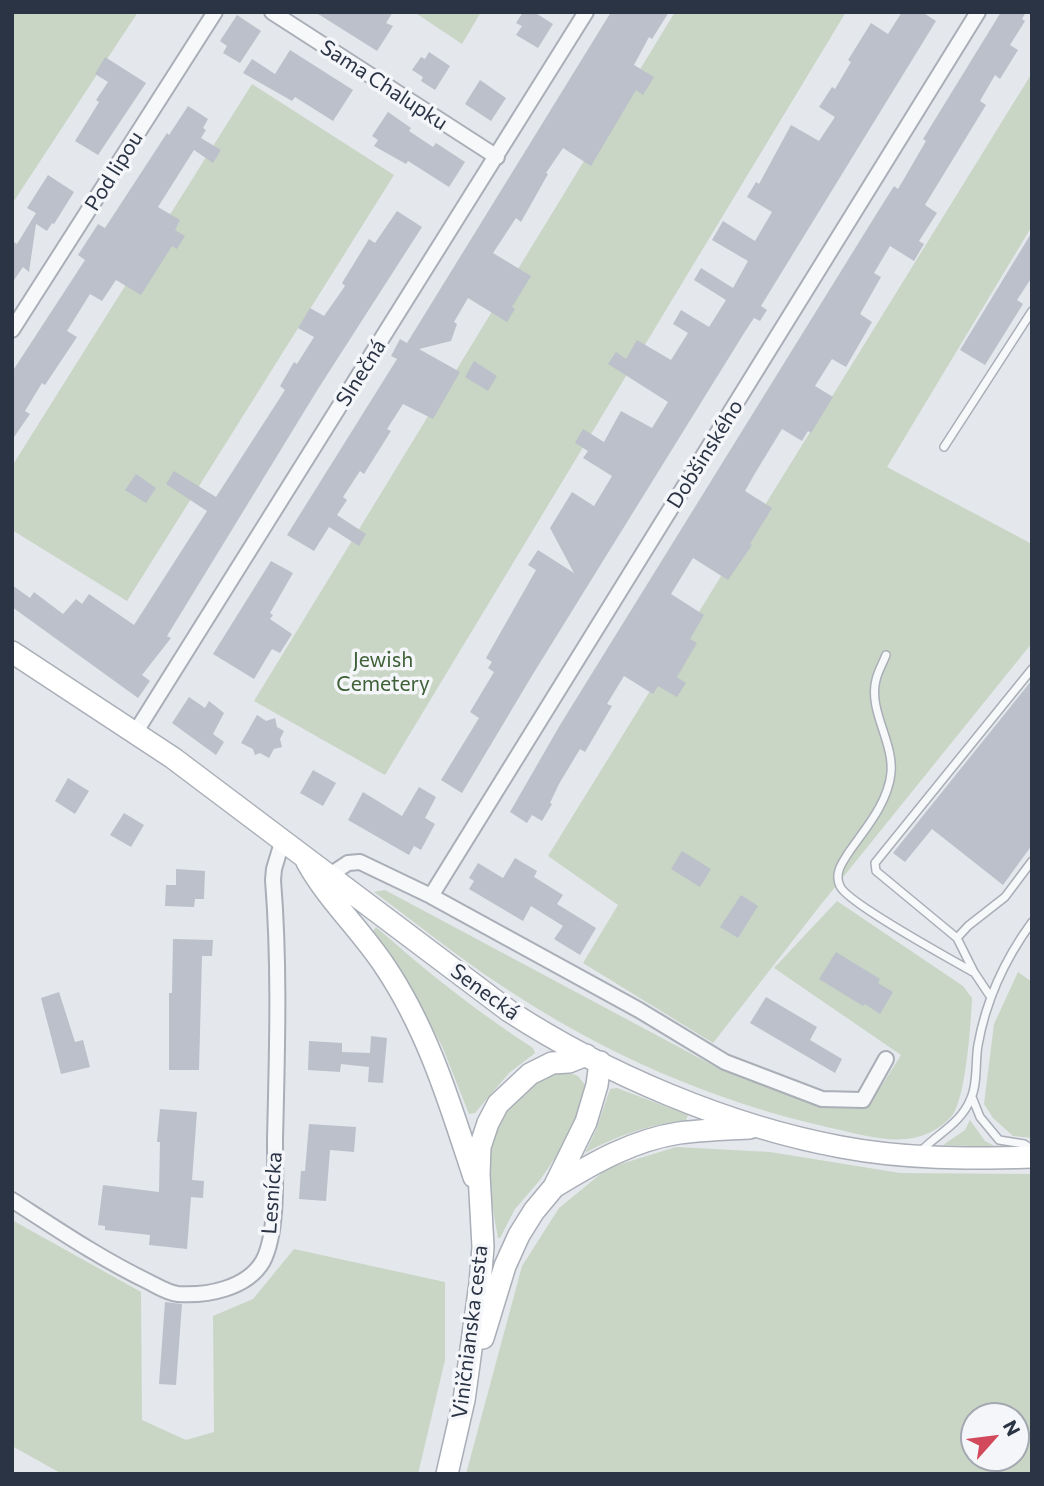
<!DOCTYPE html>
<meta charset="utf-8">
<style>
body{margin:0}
#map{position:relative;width:1044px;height:1486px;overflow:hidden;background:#e4e7ec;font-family:Commissioner,sans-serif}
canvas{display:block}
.frame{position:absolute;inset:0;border:14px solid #2b3445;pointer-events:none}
.north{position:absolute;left:960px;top:1402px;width:70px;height:70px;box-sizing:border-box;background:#f4f6f9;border:2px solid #a4a8b1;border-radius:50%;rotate:62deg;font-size:19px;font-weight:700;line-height:28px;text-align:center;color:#2b3445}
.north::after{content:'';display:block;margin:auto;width:24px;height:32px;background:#d1495b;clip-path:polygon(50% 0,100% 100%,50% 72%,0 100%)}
</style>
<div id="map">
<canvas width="1044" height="1486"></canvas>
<div class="frame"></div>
<div class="north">N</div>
</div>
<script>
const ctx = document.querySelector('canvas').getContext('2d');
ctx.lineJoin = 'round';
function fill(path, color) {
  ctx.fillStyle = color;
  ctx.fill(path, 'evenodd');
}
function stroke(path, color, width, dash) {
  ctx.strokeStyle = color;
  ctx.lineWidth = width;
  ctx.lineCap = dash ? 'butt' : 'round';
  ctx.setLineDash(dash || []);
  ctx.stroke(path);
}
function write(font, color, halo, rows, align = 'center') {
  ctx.font = font + ' Commissioner,sans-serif';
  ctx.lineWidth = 7;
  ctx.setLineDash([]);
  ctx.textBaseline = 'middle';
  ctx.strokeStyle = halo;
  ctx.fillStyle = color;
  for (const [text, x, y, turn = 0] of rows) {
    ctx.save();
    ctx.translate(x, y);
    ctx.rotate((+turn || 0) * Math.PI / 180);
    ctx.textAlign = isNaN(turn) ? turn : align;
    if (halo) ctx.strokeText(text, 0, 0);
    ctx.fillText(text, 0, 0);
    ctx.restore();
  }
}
fill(new Path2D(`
 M12,12H138L12,204Z
 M414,12H481L462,44Z
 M675,12H846L385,775L254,701Z
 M1032,73V226L887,467L1032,544V643L819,907L713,1043L583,963L618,905L548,856Z
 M252,84L394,175L127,601L12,530V466Z
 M385,890L718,1068L820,1105L871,1102L901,1055L774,968L837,901L963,986L972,998C971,1022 966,1101 951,1117C916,1153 873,1137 831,1128C714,1102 602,1053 502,986C458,957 416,923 374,892Z
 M376,927C426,971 477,1012 533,1048L535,1053L509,1073L475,1113L469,1114L442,1046L413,994L372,933Z
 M1018,972L1032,982V1138L1013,1136L993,1118L984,1104L994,1024Z
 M567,1072L578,1076L585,1085L584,1100L568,1139L540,1180L515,1209L500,1238H498C493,1210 487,1179 489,1151C489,1144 493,1137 496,1131C511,1097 531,1077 567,1072Z
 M617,1088L688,1115L686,1120C647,1126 620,1134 585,1153L596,1130L610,1089Z
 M970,1120L985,1141L996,1147L943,1145L965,1130Z
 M676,1147L770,1152L900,1173L1032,1174V1474H466L522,1266L559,1208L608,1168ZM974,1416H1016V1458H974Z
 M12,1220L141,1292L142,1420L186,1440L214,1432L213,1316L253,1299L294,1249L445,1282V1360L418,1474H62L12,1446Z`), '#c9d6c5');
fill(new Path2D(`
 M315,12H393L386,23L393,26L377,51Z
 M523,12H534L553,24L538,48L516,35L522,26L516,23Z
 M611,12H669L652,39L649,37L634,65L654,77L643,95L636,90L591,166L563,148L546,173L548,174L521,222L516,218L493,253L531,276L512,307L515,309L507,322L468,298L454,322L457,324L451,341L419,349L460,372L433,419L403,404L387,429L391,431L364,474L360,471L343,497L347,500L337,515L366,534L359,546L329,527L314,551L287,535L397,359L391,356L400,339L407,343Z
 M902,12H922L936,21L761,306L767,310L760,321L754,318L746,330L533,674L462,793L441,780L479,718L470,712L494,672L488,668L492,662L486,658L536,570L528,565L538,550L574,573L550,528L572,492L594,506L612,476L583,458L588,451L575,443L583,429L604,442L621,411L652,428L668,402L608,364L616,352L626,359L637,340L671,360L688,333L673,324L681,310L709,327L726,300L694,280L701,268L733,288L748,261L712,240L723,221L755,241L772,212L747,197L756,182L759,184L791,125L819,141L835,117L819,107L832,87L835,89L851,62L848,60L871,23L888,34Z
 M1001,12H1026L1022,19L1025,21L1010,45L1018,50L1000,79L995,75L980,101L986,105L925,205L937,213L919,241L924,244L914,261L890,246L874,273L881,277L860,314L872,322L846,367L832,359L815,386L833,397L811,433L808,431L802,441L782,429L754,475L745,491L772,508L750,544L752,545L728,580L693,558L671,594L704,615L690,639L697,643L677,677L686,683L677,697L658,686L653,694L624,676L607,704L612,706L585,752L580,749L559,784L550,803L552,804L542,821L532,815L527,823L510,812L560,725L877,213L894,186L898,189L926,141L923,139Z
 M237,15L261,31L240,63L223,53L227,46L220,41Z
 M290,50L353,90L333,121L295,97L292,101L243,73L252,59L275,74Z
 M429,52L450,66L435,90L421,81L423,77L412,70L421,57L425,59Z
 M105,57L146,83L98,155L75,141L99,102L96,100L108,82L95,74Z
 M480,80L506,98L491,121L465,104Z
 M188,106L208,119L203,128L206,130L201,138L221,150L213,163L194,150L158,207L180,220L175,230L185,236L177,249L172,246L141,295L116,280L102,301L90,294L67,331L77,337L45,385L42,383L25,411L30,414L12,440V372L85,260L78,255L98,224L105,228L167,133L169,135Z
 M388,112L411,128L409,131L433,147L436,143L465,162L449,187L408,161L406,164L374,146L378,140L372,136Z
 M48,175L74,192L54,224L52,223L47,231L36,224L29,272L23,267L12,283V241L17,244L36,213L27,208Z
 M397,211L422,227L318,389L167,636L171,638L142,675L150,681L138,698L12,607V585L30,598L34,592L63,614L76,599L82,604L89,594L134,625L207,511L166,484L174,471L216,497L285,390L280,386L294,362L297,364L314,337L298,328L310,308L324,316L345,286L342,283L369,239L375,243Z
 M1032,232V277L1017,300L1023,304L985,365L960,350Z
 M474,361L497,376L488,391L465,377Z
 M136,474L156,488L146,503L125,490Z
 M271,561L293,573L270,613L273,615L270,619L292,634L280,653L272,649L254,679L213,654Z
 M1032,680V845L1003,885L932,829L905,862L893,853Z
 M189,697L205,708L209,701L224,713L213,734L224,742L216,755L172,723Z
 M257,715L266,721L275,718L277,727L284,731L280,739L282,747L274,749L269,758L260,753L255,755L253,749L241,743Z
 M313,770L336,783L323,806L300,793Z
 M68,778L89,791L75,814L55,801Z
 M419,787L436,797L425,818L435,824L421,850L414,846L409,855L348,820L363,792L402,816Z
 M124,813L144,825L131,847L110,835Z
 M682,851L711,869L700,887L671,869Z
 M515,858L537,871L534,877L563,895L557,904L596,928L580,955L554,939L563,926L531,906L523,921L469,889L474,881L469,878L478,863L503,878Z
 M176,869L205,871L204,899H195L194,907L165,906L166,885H176Z
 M741,895L758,906L738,938L720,927Z
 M173,939L213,940L212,956H202L199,1070H169V993H172Z
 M836,952L880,979L878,983L893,992L880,1014L865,1004L863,1006L819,979Z
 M59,992L75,1042L83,1040L90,1067L61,1074L41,998Z
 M766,997L817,1027L810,1040L842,1059L835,1073L750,1023Z
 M371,1036L387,1038L383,1083L368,1082L369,1067L341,1064L340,1072L308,1070L309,1041L342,1043V1052L370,1053Z
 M160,1109L197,1112L192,1180L204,1181L203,1198L191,1197L187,1249L149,1245L150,1235L105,1230V1226L98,1225L103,1185L159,1192L160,1142H157Z
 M309,1124L356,1127L354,1152L330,1150L326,1201L299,1199L301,1171H305Z
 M165,1302L182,1304L176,1385L159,1384Z`), '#bbc0ca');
const lane = new Path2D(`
 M944,447L1032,311
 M886,655C883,663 878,671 876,680C868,710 894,742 891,773C888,803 865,829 849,852C842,863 834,873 840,886C846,902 952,960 973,972
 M957,938L968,926L1005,897L1032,861
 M990,996L974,972L957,938L876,871L875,863L1032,669
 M972,1097L980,1117L999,1140L1024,1144L1032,1149
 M920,1152C938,1133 961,1124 971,1098C978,1083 975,1061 978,1045C986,1000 1005,959 1032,922`);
const street = new Path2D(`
 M272,12L497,157
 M12,330L215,12
 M135,733L586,12
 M330,875L348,863L360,862L431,896L639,1010L725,1062L822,1099L863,1100L886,1059
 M431,896L978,12
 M12,1200C57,1229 101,1259 149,1282C157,1286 168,1293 178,1294C206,1296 247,1289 263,1261C278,1233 275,1173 275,1140C277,1053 280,967 273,880L274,869L283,839`);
const secondary = new Path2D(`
 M12,652L173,758L509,1011C606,1074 728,1126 841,1147C904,1159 968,1159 1032,1157
 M307,862C328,900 360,929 384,965C428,1030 450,1104 474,1177
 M554,1187C593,1163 633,1140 679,1133C702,1130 726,1129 750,1128
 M483,1338L505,1266L519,1235L534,1211L554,1187L586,1122L597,1085L600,1062
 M447,1474L464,1400L480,1284L483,1247L479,1174L480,1147L488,1123L498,1104L530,1074L552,1063L569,1062L586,1055`);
stroke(lane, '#a9aeb7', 10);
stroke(street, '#a9aeb7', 18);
stroke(secondary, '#a9aeb7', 24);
stroke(lane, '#f7f8fa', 7);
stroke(street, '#f7f8fa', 14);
stroke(secondary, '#fff', 21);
write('21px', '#2b3445', '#f4f6f9', [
 ["Sama Chalupku",384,85,33],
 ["Pod lipou",114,171,-58],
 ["Slnečná",361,373,-58],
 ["Dobšinského",705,454,-58],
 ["Senecká",485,992,36],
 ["Lesnícka",272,1193,-86],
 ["Viničnianska cesta",470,1332,-83]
]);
write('21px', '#3f6138', '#f4f6f9', [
 ["Jewish",383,660],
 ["Cemetery",383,684]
]);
</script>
